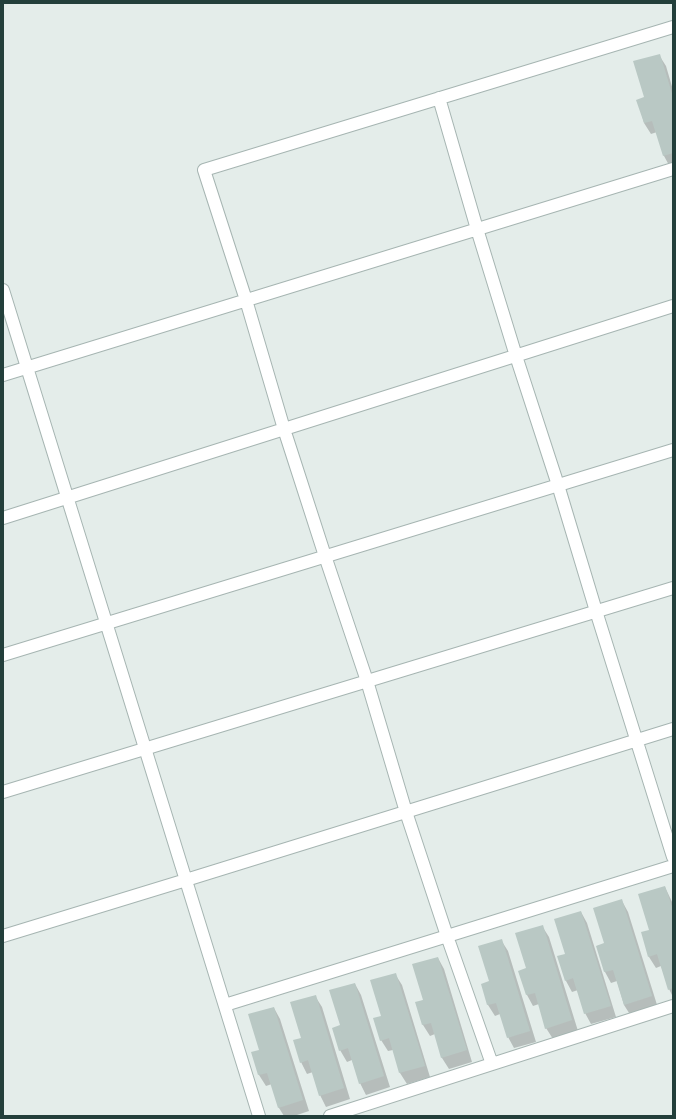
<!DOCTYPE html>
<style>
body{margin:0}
#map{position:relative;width:676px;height:1119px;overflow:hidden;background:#e4edea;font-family:"Work Sans",sans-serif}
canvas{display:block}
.frame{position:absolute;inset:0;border:4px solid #233f3b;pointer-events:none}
</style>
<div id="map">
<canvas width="676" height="1119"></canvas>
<div class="frame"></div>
</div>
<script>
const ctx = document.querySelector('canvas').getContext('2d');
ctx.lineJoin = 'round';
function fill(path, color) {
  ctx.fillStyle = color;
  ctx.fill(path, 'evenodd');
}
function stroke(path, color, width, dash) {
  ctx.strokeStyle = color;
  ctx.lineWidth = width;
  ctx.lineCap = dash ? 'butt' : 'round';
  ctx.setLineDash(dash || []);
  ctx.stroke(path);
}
fill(new Path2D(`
 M659,55L666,66L673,90V166L670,167L664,156L657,132L651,134L644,123L638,100L645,98Z
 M665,887L673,904V997L669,989L661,966L656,968L649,957L650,930Z
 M622,901L628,912L658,1008L631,1016L624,1005L617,981L611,983L605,972L597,946L605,944Z
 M581,912L587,923L616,1017L591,1024L585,1013L578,990L572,992L566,981V955Z
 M542,926L549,937L578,1031L553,1039L546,1028L539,1004L533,1006L527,995L520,972L527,969Z
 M501,940L508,951L536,1042L514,1048L508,1037L500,1014L495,1016L488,1005L490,982Z
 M438,958L444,969L472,1062L449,1069L442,1058L435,1034L430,1036L423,1025L416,1003L424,1000Z
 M395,974L402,985L430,1077L407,1084L400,1073L393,1050L388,1051L381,1040L382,1016Z
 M355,984L361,995L390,1087L366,1095L360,1083L352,1060L347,1062L340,1050L341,1026Z
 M315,996L322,1007L350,1099L326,1107L320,1095L313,1072L307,1074L301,1062L302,1038Z
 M274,1008L280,1019L309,1111L294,1116H284L279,1108L272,1084L266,1086L259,1075L253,1053L260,1051Z`), '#0003');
fill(new Path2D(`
 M660,54L673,97V153L663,156L652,121L644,123L636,100L644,97L633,61Z
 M665,886L673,910V988L668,990L657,954L648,957L641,932L649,930L638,894Z
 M622,899L652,996L624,1005L613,970L604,972L596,946L604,943L593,908Z
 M581,911L611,1006L584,1014L573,978L565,981L557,956L565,954L554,919Z
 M543,925L572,1020L545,1029L535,993L526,995L518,971L526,968L515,933Z
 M502,939L530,1031L507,1038L496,1003L487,1005L481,984L489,981L478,946Z
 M438,957L467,1050L441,1058L431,1023L422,1025L415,1002L423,1000L412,964Z
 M396,973L425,1066L399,1073L389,1038L380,1041L373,1018L381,1016L370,980Z
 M355,983L384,1076L359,1084L348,1048L339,1051L332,1028L340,1025L329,990Z
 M316,995L344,1088L319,1096L308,1060L300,1063L293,1040L301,1038L290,1002Z
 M274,1007L303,1100L278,1108L267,1073L258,1075L251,1052L259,1050L248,1014Z`), '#b9c8c4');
const street = new Path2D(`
 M439,98L477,229L516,356L558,485L596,611L673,857
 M3,290L259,1116
 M3,375L673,169
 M3,518L673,306
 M3,655L673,450
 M3,792L673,588
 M3,936L186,880L673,729
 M225,1005L673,866
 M492,1064L447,936L406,812L367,681L325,556L284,429L246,300L204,170L673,27
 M330,1116L673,1006`);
stroke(street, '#a6b5b2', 14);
stroke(street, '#fff', 12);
</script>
